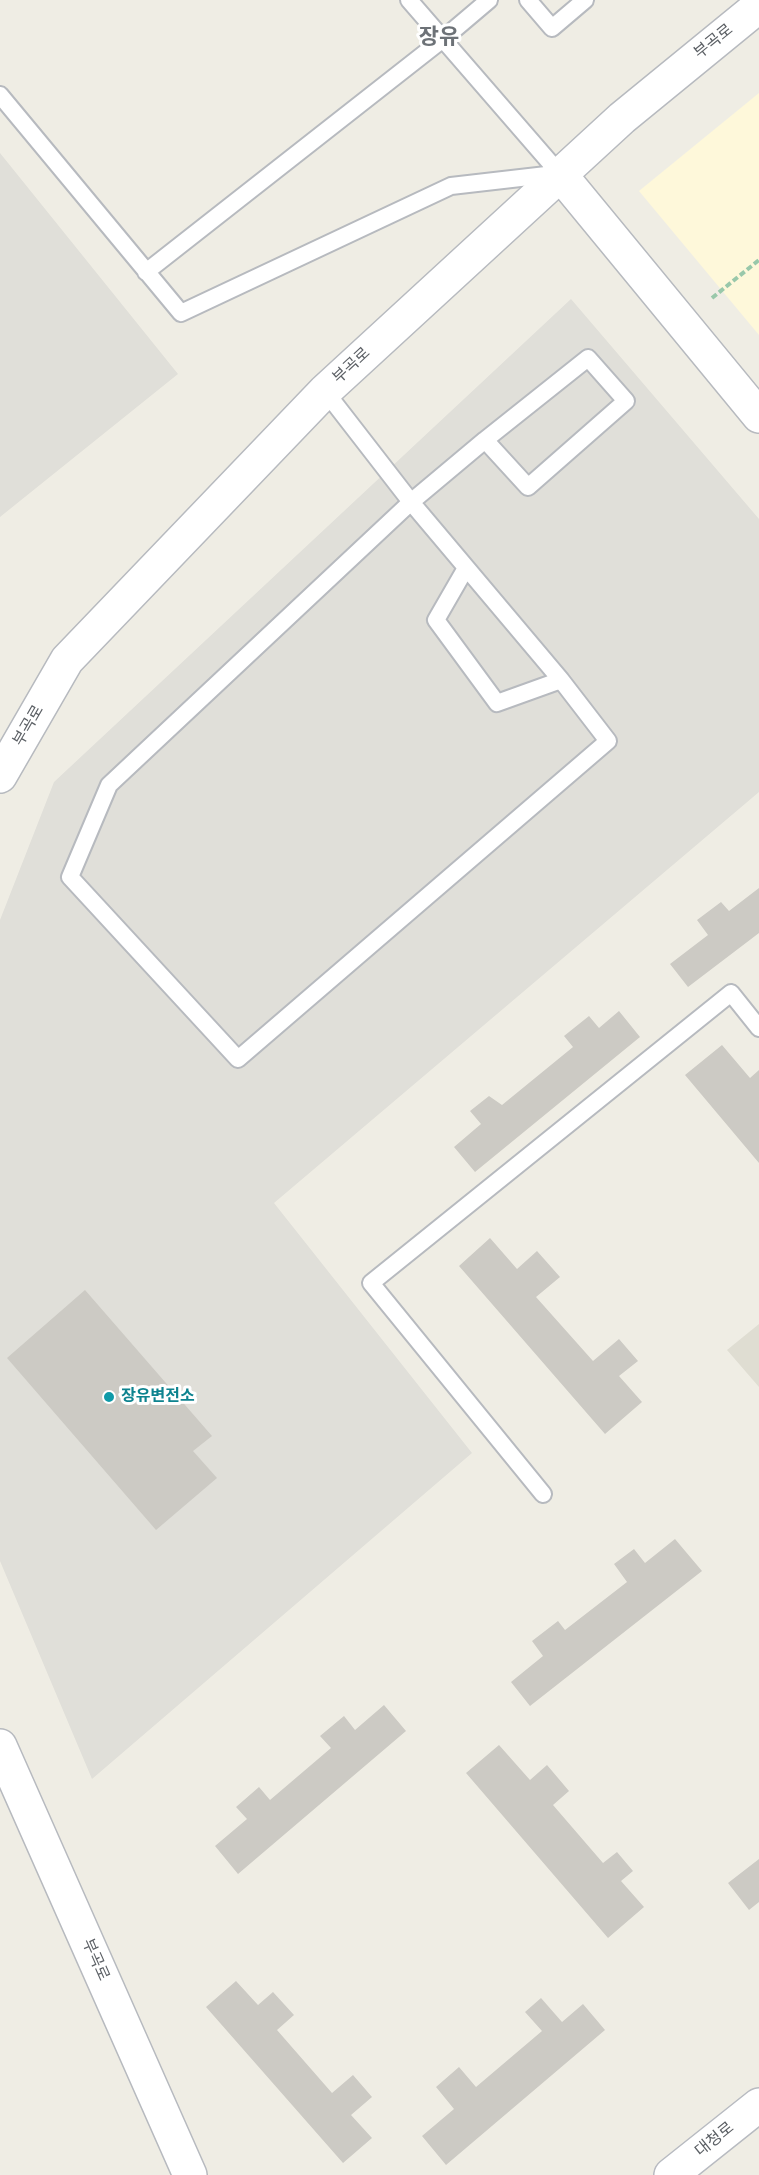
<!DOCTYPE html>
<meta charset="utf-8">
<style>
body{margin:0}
canvas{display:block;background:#efede4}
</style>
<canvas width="759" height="2175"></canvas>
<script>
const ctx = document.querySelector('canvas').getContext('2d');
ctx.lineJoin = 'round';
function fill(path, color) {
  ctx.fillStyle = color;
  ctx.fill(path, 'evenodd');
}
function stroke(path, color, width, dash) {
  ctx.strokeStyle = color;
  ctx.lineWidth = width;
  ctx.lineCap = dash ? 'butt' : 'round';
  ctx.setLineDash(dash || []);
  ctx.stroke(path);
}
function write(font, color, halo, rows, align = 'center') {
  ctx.font = font + ' "Roboto Condensed","Noto Sans KR",sans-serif';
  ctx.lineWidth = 6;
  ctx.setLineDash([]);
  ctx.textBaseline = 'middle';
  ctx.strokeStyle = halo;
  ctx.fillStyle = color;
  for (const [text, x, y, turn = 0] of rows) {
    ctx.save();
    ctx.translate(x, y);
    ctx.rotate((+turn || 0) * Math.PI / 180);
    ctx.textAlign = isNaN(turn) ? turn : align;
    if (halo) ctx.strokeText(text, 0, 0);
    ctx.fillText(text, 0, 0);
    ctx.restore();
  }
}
fill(new Path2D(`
 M759,93V335L639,191Z`), '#fef8da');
fill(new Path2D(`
 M0,153L178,374L0,517Z
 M571,299L759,519V792L274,1203L472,1453L92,1779L0,1561V920L54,782Z`), '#e0dfd9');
fill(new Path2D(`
 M759,1324V1387L727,1350Z`), '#dfddd2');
fill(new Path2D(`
 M759,888V933L688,987L670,964L708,935L697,920L721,902L729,911Z
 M619,1011L640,1037L475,1172L454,1147L481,1124L470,1111L489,1096L502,1105L573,1047L564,1036L589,1016L599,1028Z
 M722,1045L750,1078L759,1070V1163L685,1075Z
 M490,1238L517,1269L537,1251L560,1277L536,1297L593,1361L619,1339L638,1361L619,1376L642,1402L605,1434L459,1266Z
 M85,1290L212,1436L193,1451L217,1478L156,1530L7,1358Z
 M675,1539L702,1571L530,1706L511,1682L543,1656L532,1641L558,1621L565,1630L627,1582L614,1564L634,1549L645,1563Z
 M384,1705L406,1731L238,1874L215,1846L247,1819L236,1807L259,1787L270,1800L331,1748L320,1736L344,1716L355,1730Z
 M499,1745L530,1780L547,1765L569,1791L553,1805L603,1863L617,1852L633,1871L621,1881L644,1907L608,1938L466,1773Z
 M759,1859V1902L749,1910L728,1883Z
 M236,1981L258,2005L273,1992L294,2015L277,2030L332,2093L353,2075L372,2097L351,2115L372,2138L343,2163L206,2007Z
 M541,1998L562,2022L583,2004L605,2030L446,2165L422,2136L454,2109L436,2087L459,2067L476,2087L542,2031L525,2012Z`), '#cccac4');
const service = new Path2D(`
 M409,0L559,173
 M528,0L552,28L585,0
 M0,95L181,313L451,186L555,174
 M146,272L443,39L489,0
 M588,358L626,401L528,487L485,440Z
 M325,391L411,502L561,680L608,741L238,1059L70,877L109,785L411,502L485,440
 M466,568L436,620L497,703L561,680
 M543,1494L371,1283L731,993L759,1028`);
const tertiary = new Path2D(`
 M559,173L759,416
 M0,776L67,660L325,391L622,118L759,6
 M0,1746L190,2175`);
const secondary = new Path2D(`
 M671,2175L759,2105`);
stroke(service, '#b7babf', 20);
stroke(tertiary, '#b7babf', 36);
stroke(secondary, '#b8bbc1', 36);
stroke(new Path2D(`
 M712,298L759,260`), '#99c8aa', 4, [6, 3]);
stroke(service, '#fff', 16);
stroke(tertiary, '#fff', 33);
stroke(secondary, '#fff', 33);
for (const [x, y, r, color] of [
 [109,1397,6,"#0f9aa8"]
]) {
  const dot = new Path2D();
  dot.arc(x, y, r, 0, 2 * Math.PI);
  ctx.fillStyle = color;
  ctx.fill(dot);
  stroke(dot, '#fff', 2);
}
write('16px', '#5c6065', '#fff', [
 ["부곡로",714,42,-39],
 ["부곡로",352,366,-43],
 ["부곡로",29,726,-60],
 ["부곡로",95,1960,66],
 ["대청로",715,2140,-39]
]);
write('bold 16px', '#0d838f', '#fff', [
 ["장유변전소",121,1397]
], 'left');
write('bold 22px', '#6d7277', '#fff', [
 ["장유",439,38]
]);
</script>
